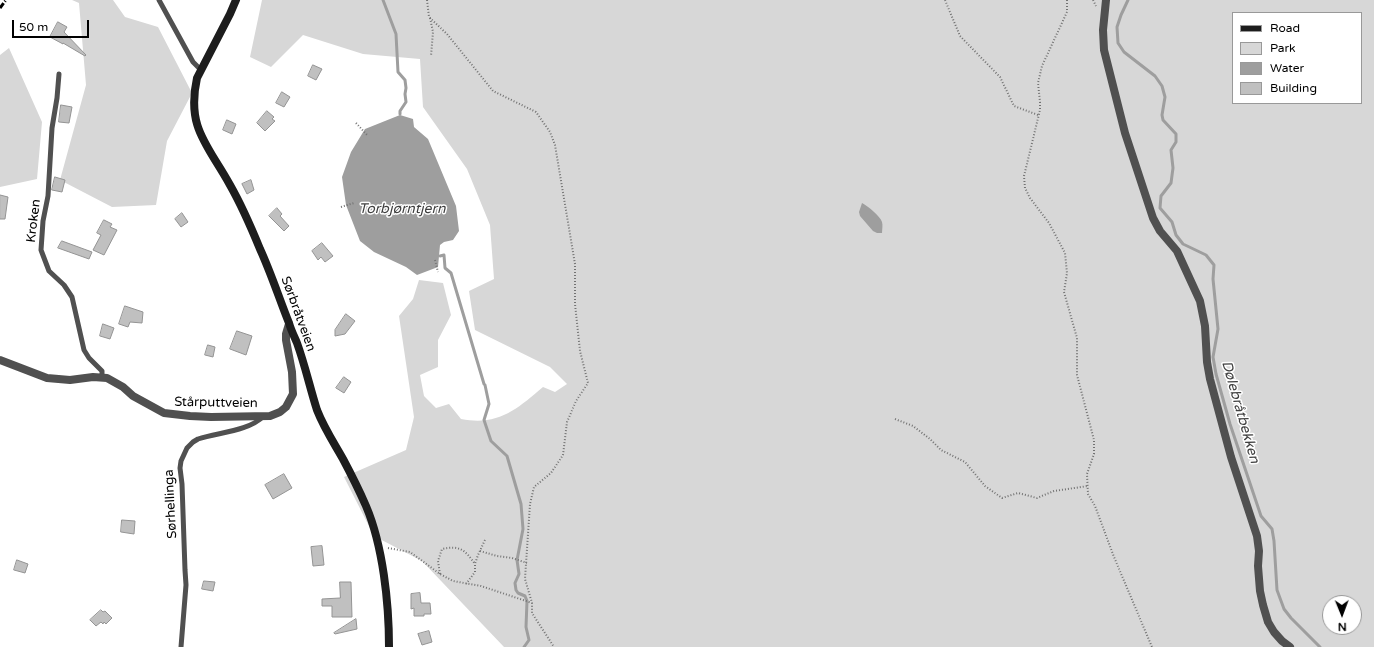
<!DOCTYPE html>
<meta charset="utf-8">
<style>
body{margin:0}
#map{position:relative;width:1374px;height:647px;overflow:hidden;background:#fff;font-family:"Varela Round",sans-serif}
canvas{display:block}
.legend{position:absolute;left:1232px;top:12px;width:130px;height:92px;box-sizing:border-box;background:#fff;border:1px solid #999;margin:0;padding:5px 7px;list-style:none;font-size:12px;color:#000}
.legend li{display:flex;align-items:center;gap:8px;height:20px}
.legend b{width:20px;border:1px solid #999}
.north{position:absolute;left:1322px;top:595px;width:40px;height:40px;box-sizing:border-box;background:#fff;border:1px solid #999;border-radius:50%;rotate:179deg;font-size:11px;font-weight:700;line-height:16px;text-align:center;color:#000}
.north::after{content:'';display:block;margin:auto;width:14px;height:18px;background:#000;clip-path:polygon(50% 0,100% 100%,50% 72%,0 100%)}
.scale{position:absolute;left:12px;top:20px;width:77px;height:18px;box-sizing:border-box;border:2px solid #000;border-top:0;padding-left:5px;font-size:12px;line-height:14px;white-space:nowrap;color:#000;-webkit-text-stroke:3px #fff;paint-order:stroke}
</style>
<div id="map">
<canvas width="1374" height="647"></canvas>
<ul class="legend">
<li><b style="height:5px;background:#1d1d1d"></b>Road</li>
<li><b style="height:11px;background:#d7d7d7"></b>Park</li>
<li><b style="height:11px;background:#9e9e9e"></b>Water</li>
<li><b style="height:11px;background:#c0c0c0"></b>Building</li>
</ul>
<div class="north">N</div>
<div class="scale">50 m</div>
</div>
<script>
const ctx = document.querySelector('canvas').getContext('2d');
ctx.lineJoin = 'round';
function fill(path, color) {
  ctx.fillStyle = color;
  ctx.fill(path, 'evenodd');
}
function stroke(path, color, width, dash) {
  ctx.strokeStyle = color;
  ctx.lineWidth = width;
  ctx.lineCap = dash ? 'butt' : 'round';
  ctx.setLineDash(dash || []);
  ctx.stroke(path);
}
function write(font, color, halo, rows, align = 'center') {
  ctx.font = font + ' "Varela Round",sans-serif';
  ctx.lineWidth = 3;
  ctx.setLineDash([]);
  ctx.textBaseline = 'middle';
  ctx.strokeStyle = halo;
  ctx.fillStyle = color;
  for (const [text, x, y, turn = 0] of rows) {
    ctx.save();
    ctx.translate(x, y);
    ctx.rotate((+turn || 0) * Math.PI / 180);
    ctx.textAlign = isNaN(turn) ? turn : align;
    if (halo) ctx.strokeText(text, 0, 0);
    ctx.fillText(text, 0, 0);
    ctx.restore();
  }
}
fill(new Path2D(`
 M72,0H113L125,17L158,27L192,93L167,141L156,205L112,207L60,180L86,85L79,3Z
 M262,0H1374V647H504L422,561L374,536L344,477L406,450L414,417L399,316L413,299L419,280L443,283L451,315L438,340V367L420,375L424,396L436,408L449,404L461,419C498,426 516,410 543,387L555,392L567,384L550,367L475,330L469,291L494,279L490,225L467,169L423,107L420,59L363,54L303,35L271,67L250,57ZM1233,13H1361V103H1233ZM1330,603H1354V627H1330Z
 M9,48L42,122L37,179L0,187V55Z`), '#d7d7d7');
fill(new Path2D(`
 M400,115L413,119L414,127L428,139L456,206L459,231L453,240L444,242L440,245L438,267L417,275L406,267L374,252L360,241L346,205L342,177L351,152L365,129Z
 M862,203C868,206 880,216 882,222C883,225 882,230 882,233H877L873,231L860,216L859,212Z`), '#9e9e9e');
stroke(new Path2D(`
 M383,0L396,34L398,72L405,80L406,88L405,94L406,102L400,111V114
 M1128,0L1121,15L1117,27L1118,43L1124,52L1155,76L1162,86L1165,97L1162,115L1163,120L1176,134V142L1171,150L1173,168L1171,183L1161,196L1160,208L1172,222L1176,235L1183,244L1206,255L1214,265L1213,279L1218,329L1213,357L1216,374L1230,424L1261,516L1272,529L1274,541L1277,590L1284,609L1291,618L1320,647
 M440,256L444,255L445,268L451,273L484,384L485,385L489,404L484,420L491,441L507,456L521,504L523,529L517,560L519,574L515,583L516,590L518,593L525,596L527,601L526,627L529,640L524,647`), '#9e9e9e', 3);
const building = new Path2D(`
 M58,22L67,27L64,32L86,55L85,56L63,43V44L50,37Z
 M313,65L322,69L316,80L308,76Z
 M282,92L290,97L284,107L276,103Z
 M61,105L72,107L69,123L59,122Z
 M267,111L274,117L272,119L275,121L265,131L257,123Z
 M227,120L236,124L232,134L223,130Z
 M55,177L65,180L62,192L52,190Z
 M251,180L254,190L247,194L242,184Z
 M0,195L8,197L5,219H0Z
 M277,208L282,214L280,216L289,226L284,231L269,216Z
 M182,213L188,222L181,227L175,219Z
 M104,220L112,224L110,227L117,230L104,255L93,250L101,235L97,233Z
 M62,241L92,252L89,259L58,248Z
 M322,243L333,256L325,262L321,257L318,260L312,251Z
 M125,306L143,312L142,323L130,322L128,327L119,324Z
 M346,314L355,321L345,334L335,336V330Z
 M103,324L114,328L110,339L100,336Z
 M237,331L252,336L246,355L230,349Z
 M208,345L215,347L213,357L205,355Z
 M344,377L351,382L344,393L336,388Z
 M284,474L292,488L273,499L265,485Z
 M122,520L135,521L134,534L121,532Z
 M322,546L324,565L313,566L311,547Z
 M17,560L28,564L25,573L14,570Z
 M204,581L215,582L213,591L202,589Z
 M340,582H351L352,617H332V606H322V599L340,598Z
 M420,593L421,603H430L431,614H424V616H414V608L411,609V594Z
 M101,610L103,612L105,611L112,618L106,624L104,622L103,624L101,622L96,626L90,620Z
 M356,619L357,629L335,634L334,633Z
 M429,631L432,642L422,645L418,634Z`);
fill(building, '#c0c0c0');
stroke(building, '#949494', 1);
stroke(new Path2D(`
 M427,0L429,17L447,34L493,91L536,112L550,132L555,145L575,264V304L580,351L588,383L576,401L567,422L563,455L551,473L534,487L530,504L525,579L532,603V613L554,647
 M945,0L960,36L1000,77L1014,106L1038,115
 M1067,0V12L1042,66L1038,83L1040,102V110L1024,176L1025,188L1030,198L1049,223L1065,253L1067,273L1064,292L1077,338V375L1094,440V454L1087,474L1088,494L1095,506L1114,557L1152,647
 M1093,0L1096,6
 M430,18L433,32L431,56
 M356,123L368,136
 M341,207L354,203
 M435,260L438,272
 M895,419L913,426L930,439L941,450L965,462L985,486L1002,498L1018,493L1037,498L1054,491L1088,486
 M388,548L410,552L440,574L453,581L481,586L532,603
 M480,551L497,556L512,558L527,563
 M440,574L438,561L442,549C460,545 465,550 475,564
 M466,584L475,572V564L478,555L485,540`), '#727272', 2, [1, 2]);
stroke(new Path2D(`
 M159,0L193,62L201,70
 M59,74L57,98L52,128L48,196L43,221L41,250L49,271L64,285L72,297L84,350L89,358L102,371V376
 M181,647L186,585L185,570L182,484L180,468L181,461L187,448L193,442L198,439C219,432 247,432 264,416`), '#505050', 5);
stroke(new Path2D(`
 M1106,0L1103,30L1104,50L1125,133L1153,218L1160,231L1177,251L1200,301L1205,326L1207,362L1210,379L1231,457L1257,536L1259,551L1258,566L1260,591L1263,605L1268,622L1274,632L1282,641L1290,647
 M0,360L47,378L70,380L93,377L107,378L123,387L133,396L164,413L190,416L211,417L270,416L280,412L286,407L293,394L292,372L286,340V334L289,324`), '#505050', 8);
stroke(new Path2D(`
 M236,0L230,14L197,78C186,128 208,145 230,185C242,206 251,227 260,249C271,273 279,298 289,323C291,330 294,336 297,343C305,365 310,388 317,410C324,428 334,443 343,459C351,474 359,490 366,506C383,546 389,603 389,647`), '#1d1d1d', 8);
stroke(new Path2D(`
 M0,8L6,0`), '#000', 3, [6, 2, 1, 2]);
write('13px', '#000', '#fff', [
 ["Kroken",34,221,-83],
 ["Sørbråtveien",298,314,70],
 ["Stårputtveien",216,403,1],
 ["Sørhellinga",171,504,-93]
]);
write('italic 14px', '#3f3f3f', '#fff', [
 ["Torbjørntjern",402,209],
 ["Dølebråtbekken",1240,412,74]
]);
</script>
